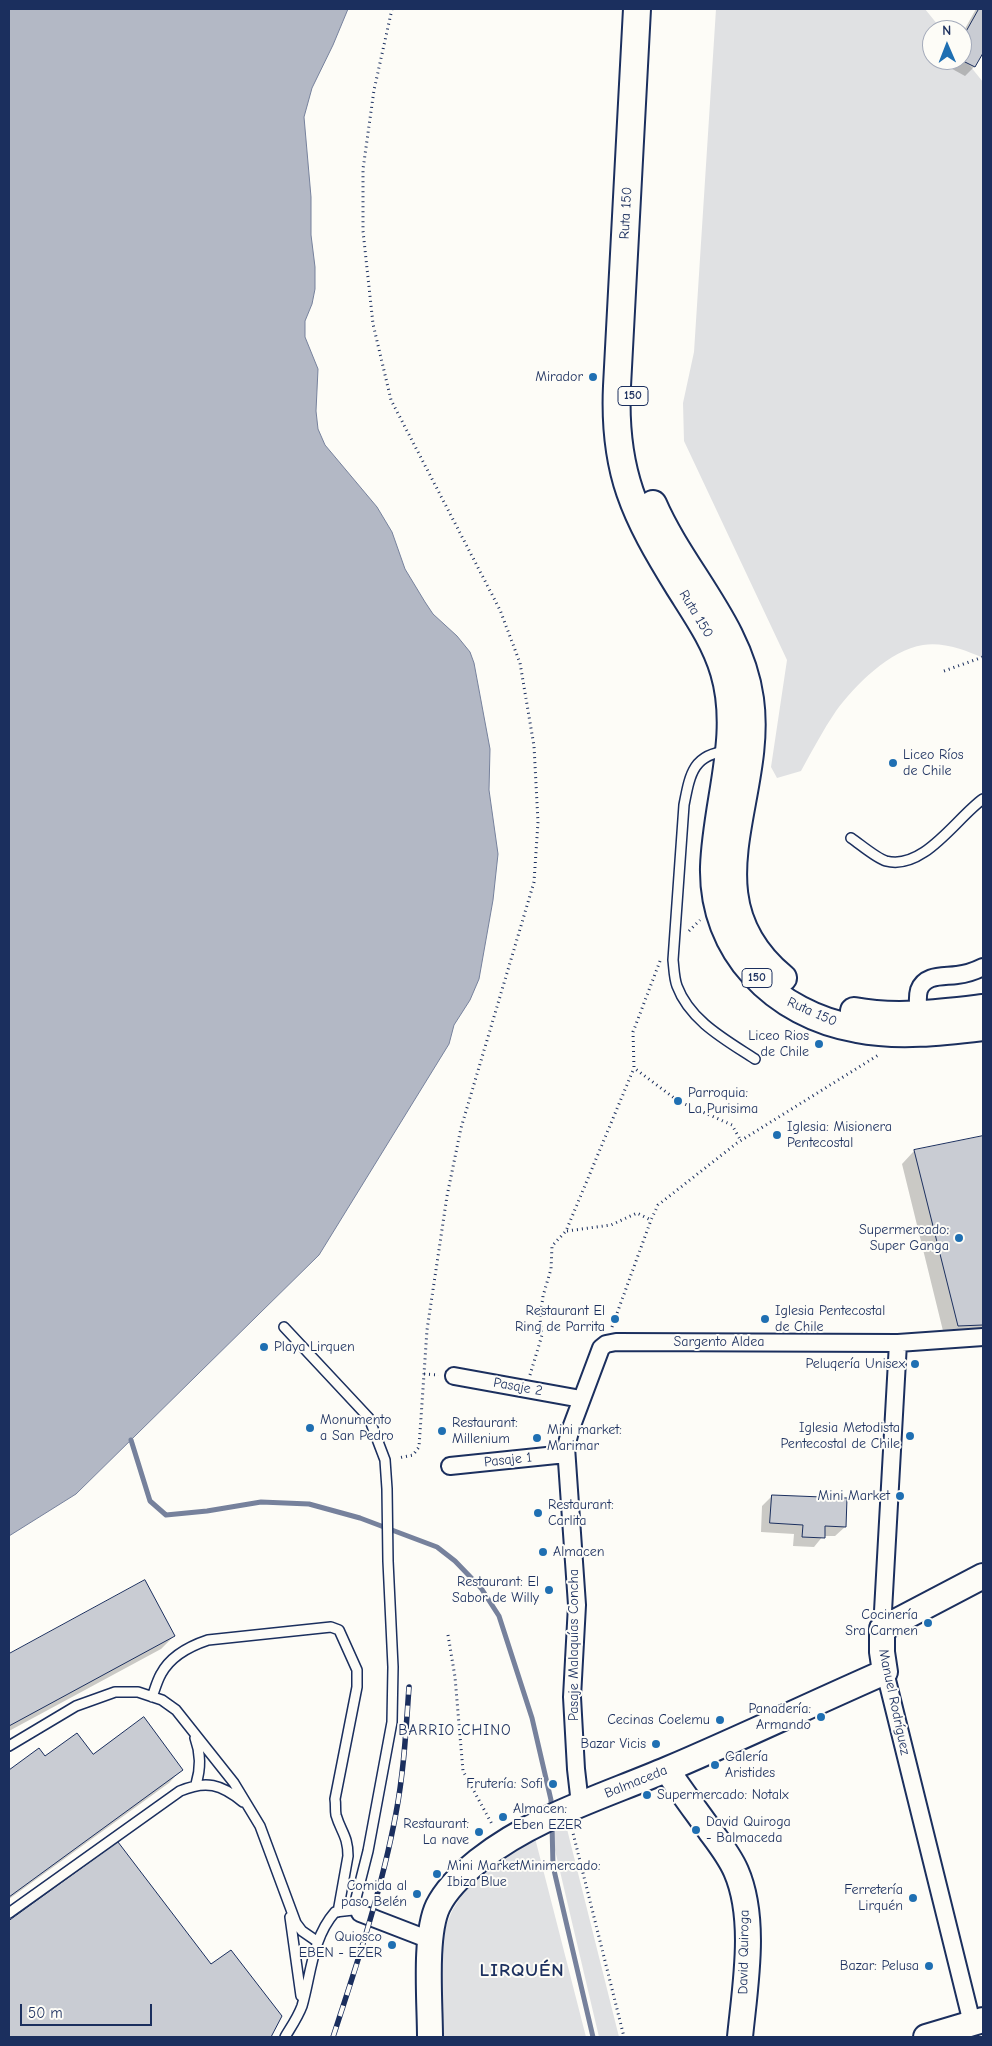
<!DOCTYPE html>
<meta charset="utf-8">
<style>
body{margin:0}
#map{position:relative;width:992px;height:2046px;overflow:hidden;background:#fdfcf7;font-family:"Comic Neue",sans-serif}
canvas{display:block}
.frame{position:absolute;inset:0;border:10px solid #1b2f5e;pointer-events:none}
.north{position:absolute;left:922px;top:20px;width:50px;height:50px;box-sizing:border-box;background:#fdfcf7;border:1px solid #a3aaba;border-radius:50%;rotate:359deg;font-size:14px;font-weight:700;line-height:20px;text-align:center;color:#1b2f5e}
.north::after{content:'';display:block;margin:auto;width:18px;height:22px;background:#1f6fb2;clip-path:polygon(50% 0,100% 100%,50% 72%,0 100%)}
.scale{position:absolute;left:20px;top:2004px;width:132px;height:22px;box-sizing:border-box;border:2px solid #1b2f5e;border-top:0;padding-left:6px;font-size:15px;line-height:18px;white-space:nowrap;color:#1b2f5e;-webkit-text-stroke:4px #fdfcf7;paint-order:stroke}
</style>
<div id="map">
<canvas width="992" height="2046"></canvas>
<div class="frame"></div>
<div class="north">N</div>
<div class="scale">50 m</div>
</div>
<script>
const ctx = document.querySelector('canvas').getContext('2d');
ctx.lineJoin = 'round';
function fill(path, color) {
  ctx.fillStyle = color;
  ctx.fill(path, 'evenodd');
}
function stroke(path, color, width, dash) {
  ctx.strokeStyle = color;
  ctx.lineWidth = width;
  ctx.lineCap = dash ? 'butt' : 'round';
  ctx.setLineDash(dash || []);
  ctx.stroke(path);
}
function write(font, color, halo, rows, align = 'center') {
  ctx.font = font + ' "Comic Neue",sans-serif';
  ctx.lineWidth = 4;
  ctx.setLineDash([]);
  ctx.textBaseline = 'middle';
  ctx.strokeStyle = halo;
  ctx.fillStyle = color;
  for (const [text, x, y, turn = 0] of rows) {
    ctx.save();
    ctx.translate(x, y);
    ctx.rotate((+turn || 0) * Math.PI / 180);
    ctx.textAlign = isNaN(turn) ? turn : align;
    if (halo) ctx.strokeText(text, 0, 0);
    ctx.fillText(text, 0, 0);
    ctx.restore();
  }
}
fill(new Path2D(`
 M716,9H925L942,30H932V60H962V56L983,82V658C965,650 944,642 923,645C890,650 855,685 836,711C823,730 812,751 801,771L777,778L771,767L787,660L684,441L683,403L694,352Z
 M566,1825L619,2037H599L551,1833Z
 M535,1838L586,2037H444L440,1954L444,1931L452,1911L472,1878Z`), '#e0e1e3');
const water = new Path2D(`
 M9,9H348L333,45L312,88L304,117L311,197V235L315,267V289L312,304L305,321V337L318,369L316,411L318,429L325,445L377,507L392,532L405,569L425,602L433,614L457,636L470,652L474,663L490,749L489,790L498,854L493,900L479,979L470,1000L454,1025L449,1044L319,1255L76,1494L9,1536Z`);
fill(water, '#b3b8c5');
stroke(water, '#76819c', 1);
fill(new Path2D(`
 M976,9H983V50L974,67L965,76L945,65L947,60H962V34Z
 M983,1138V1337L945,1339L902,1164L914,1151Z
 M772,1496L845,1527L835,1536H823L814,1547L793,1546L794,1534L761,1532L762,1506Z
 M144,1582L174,1636L161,1649L9,1731V1655Z
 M39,1750L45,1758L93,1756L181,1770L169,1783L9,1899V1772Z
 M117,1844L211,1965L280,2016L269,2037H9V1922Z`), '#0003');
stroke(new Path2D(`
 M131,1440L150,1501L166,1515L207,1511L261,1502L309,1504L360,1518L437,1547L455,1561L481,1588L499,1616L532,1718L551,1800V1809
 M552,1825L553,1866L593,2037`), '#76819c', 5);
const building = new Path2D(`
 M979,9H983V53L975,67L961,60L962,39Z
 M983,1136V1325L958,1326L914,1150Z
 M772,1495L847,1498L846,1527L825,1526V1538L802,1537L803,1525L770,1523Z
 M145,1580L175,1636L9,1726V1654Z
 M144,1717L183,1770L9,1897V1770L39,1748L45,1756L77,1733L93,1754Z
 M118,1842L211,1964L231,1950L282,2016L271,2037H9V1921Z`);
fill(building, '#c9ccd3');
stroke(building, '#1b2f5e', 1);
const lane = new Path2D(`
 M728,751C693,754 690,774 684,805L673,960C674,968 674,978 677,986C690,1021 726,1040 755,1059
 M851,838C860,844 876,858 886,861C924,871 957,817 983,799
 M284,1327L369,1418L385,1460L387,1489L388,1561L393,1667L392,1722L368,1851L353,1910
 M152,1697C155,1689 157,1681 161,1674C170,1657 190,1646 208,1640L331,1627L339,1630L357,1670V1687L335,1799C336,1804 335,1810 336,1815C341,1832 348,1836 348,1856L338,1912
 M195,1738C201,1754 201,1768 196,1784
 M9,1746L76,1706L115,1692H138L162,1700L176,1710L234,1783L260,1826L296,1923L302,1931L318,1942
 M9,1913L180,1791C206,1780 221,1784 243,1802
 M290,1917L301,1996
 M285,2037C291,2027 298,2017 302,2006C311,1975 312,1938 335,1912L353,1910L358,1913`);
const street = new Path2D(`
 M920,1022C919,1012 916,1000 919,990C925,974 943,977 957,975C966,974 975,971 983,967
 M454,1376L581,1399
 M450,1466L566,1454
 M882,1629L898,1343
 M885,1672L972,2023
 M580,1804L576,1769L572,1697L577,1605L566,1447L571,1428L601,1348L606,1344L616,1342L898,1343L983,1337
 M360,1913L430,1940`);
const secondary = new Path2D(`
 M667,1770C681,1791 696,1811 711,1832C720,1844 730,1857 736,1871C757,1919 745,1986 740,2037
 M430,2037C430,2003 424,1935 438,1906C447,1888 462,1874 478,1861C534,1817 602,1797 668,1769C741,1738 812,1704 885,1672L882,1652V1629L983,1576
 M926,2037L983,2020`);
const primary = new Path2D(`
 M637,9L617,386C613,472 635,516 679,587C696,614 715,641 724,672C743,736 716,802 714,867C712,951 775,1015 857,1029C898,1037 941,1032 983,1027
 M653,504C682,571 740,625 750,699C764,798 685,897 783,978
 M854,1011C896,1019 941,1013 983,1008`);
stroke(lane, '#1b2f5e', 12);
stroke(street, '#1b2f5e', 20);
stroke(secondary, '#1b2f5e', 28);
stroke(primary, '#1b2f5e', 30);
stroke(new Path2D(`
 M392,9L374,90L363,169V231L373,324L391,400L500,610L520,663L534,746L538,822L534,882L461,1128L447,1196L427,1330L419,1447L413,1455L398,1458
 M944,671L983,657
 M689,931L700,920
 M660,961L633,1032L634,1068L678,1101L732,1125L741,1141
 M567,1231L611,1225L637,1213L651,1220
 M612,1327L651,1220L658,1205L737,1143L880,1054
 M424,1374L439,1375
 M530,1375L542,1335L540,1319L543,1296L551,1269L552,1246L566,1231L634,1068
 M448,1635L455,1677L463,1771L493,1826
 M572,1829L624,2037`), '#1b2f5e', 3, [1, 4]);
stroke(lane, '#fdfcf7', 9);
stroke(street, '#fdfcf7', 16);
stroke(secondary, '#fdfcf7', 24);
stroke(primary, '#fdfcf7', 26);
const rail = new Path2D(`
 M333,2037C357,1964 382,1889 396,1813C404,1771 406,1729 409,1687`);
stroke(rail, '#1b2f5e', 5.5);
stroke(rail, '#fdfcf7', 4, [11]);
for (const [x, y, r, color] of [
 [593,377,5,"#1f6fb2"],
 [893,763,5,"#1f6fb2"],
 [819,1044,5,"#1f6fb2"],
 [678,1101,5,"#1f6fb2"],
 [777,1135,5,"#1f6fb2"],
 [959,1238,5,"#1f6fb2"],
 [615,1319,5,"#1f6fb2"],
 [765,1319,5,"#1f6fb2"],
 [264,1347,5,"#1f6fb2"],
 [915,1364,5,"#1f6fb2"],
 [310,1428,5,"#1f6fb2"],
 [442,1431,5,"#1f6fb2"],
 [910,1436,5,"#1f6fb2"],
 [537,1438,5,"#1f6fb2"],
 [900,1496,5,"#1f6fb2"],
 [538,1513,5,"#1f6fb2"],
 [543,1552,5,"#1f6fb2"],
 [549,1590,5,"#1f6fb2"],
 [928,1623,5,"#1f6fb2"],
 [821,1717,5,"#1f6fb2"],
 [720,1720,5,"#1f6fb2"],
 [656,1744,5,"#1f6fb2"],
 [715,1765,5,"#1f6fb2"],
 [553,1784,5,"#1f6fb2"],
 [647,1795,5,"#1f6fb2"],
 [503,1817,5,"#1f6fb2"],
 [696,1830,5,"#1f6fb2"],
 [479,1832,5,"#1f6fb2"],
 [437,1874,5,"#1f6fb2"],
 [417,1894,5,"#1f6fb2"],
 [913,1898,5,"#1f6fb2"],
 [392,1945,5,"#1f6fb2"],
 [929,1966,5,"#1f6fb2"]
]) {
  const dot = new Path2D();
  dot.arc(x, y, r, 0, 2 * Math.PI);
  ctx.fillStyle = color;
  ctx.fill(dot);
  stroke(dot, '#fdfcf7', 2);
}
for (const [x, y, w] of [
 [633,396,30],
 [757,978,30]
]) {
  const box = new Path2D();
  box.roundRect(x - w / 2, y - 9.5, w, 19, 4);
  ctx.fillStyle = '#fdfcf7';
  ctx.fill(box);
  stroke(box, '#1b2f5e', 1);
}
write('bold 12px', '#1b2f5e', null, [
 ["150",633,396],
 ["150",757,978]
]);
write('14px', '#1b2f5e', '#fdfcf7', [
 ["Ruta 150",626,213,-87],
 ["Ruta 150",696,614,59],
 ["Ruta 150",812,1012,24],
 ["Sargento Aldea",719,1342],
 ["Pasaje 2",518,1387,10],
 ["Pasaje 1",508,1460,-6],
 ["Pasaje Malaquías Concha",574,1645,-90],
 ["Manuel Rodríguez",894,1702,78],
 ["Balmaceda",636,1782,-22],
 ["David Quiroga",744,1952,-89]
]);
write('14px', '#1b2f5e', '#fdfcf7', [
 ["Mirador",583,377],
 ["Liceo Ríos",903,755,"left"],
 ["de Chile",903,771,"left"],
 ["Liceo Rios",809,1036],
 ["de Chile",809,1052],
 ["Parroquia:",688,1093,"left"],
 ["La Purisima",688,1109,"left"],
 ["Iglesia: Misionera",787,1127,"left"],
 ["Pentecostal",787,1143,"left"],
 ["Supermercado:",949,1230],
 ["Super Ganga",949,1246],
 ["Restaurant El",605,1311],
 ["Ring de Parrita",605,1327],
 ["Iglesia Pentecostal",775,1311,"left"],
 ["de Chile",775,1327,"left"],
 ["Playa Lirquen",274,1347,"left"],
 ["Peluqería Unisex",905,1364],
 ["Monumento",320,1420,"left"],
 ["a San Pedro",320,1436,"left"],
 ["Restaurant:",452,1423,"left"],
 ["Millenium",452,1439,"left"],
 ["Iglesia Metodista",900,1428],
 ["Pentecostal de Chile",900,1444],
 ["Mini market:",547,1430,"left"],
 ["Marimar",547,1446,"left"],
 ["Mini Market",890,1496],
 ["Restaurant:",548,1505,"left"],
 ["Carlita",548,1521,"left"],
 ["Almacen",553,1552,"left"],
 ["Restaurant: El",539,1582],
 ["Sabor de Willy",539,1598],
 ["Cocinería",918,1615],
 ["Sra Carmen",918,1631],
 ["Panadería:",811,1709],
 ["Armando",811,1725],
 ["Cecinas Coelemu",710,1720],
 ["Bazar Vicis",646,1744],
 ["Galería",725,1757,"left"],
 ["Aristides",725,1773,"left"],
 ["Frutería: Sofi",543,1784],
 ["Supermercado: Notalx",657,1795,"left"],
 ["Almacen:",513,1809,"left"],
 ["Eben EZER",513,1825,"left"],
 ["David Quiroga",706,1822,"left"],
 ["- Balmaceda",706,1838,"left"],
 ["Restaurant:",469,1824],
 ["La nave",469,1840],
 ["Mini MarketMinimercado:",447,1866,"left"],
 ["Ibiza Blue",447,1882,"left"],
 ["Comida al",407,1886],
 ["paso Belén",407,1902],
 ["Ferretería",903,1890],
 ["Lirquén",903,1906],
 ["Quiosco",382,1937],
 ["EBEN - EZER",382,1953],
 ["Bazar: Pelusa",919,1966]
], 'right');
ctx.letterSpacing = '1px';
write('15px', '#1b2f5e', '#fdfcf7', [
 ["BARRIO CHINO",455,1731]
]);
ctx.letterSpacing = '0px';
ctx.letterSpacing = '1px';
write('bold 19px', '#1b2f5e', '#fdfcf7', [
 ["LIRQUÉN",522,1971]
]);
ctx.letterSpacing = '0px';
</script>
